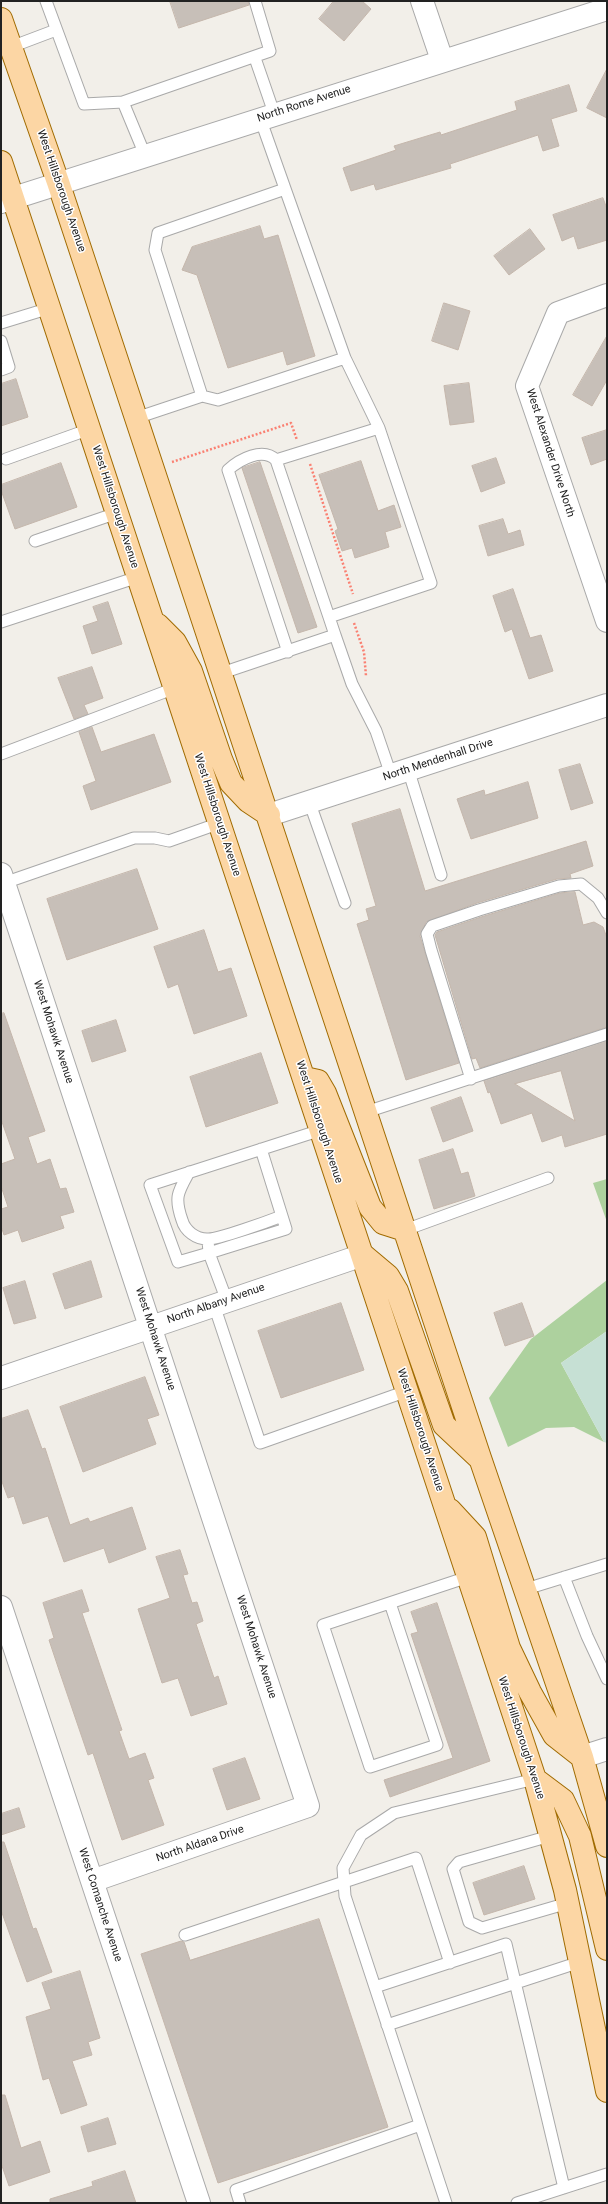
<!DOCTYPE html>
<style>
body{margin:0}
#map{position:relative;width:608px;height:2204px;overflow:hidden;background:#f2efe9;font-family:Roboto,sans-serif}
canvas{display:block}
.frame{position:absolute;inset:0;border:2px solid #222;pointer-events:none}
</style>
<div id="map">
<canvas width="608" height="2204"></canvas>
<div class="frame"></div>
</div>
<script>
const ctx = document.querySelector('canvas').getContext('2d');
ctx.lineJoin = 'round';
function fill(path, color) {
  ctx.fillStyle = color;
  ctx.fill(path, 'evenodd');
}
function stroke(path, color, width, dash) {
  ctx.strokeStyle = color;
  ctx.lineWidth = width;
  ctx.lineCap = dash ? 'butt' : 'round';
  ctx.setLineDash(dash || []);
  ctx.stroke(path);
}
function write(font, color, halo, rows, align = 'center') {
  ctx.font = font + ' Roboto,sans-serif';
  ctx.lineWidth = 3;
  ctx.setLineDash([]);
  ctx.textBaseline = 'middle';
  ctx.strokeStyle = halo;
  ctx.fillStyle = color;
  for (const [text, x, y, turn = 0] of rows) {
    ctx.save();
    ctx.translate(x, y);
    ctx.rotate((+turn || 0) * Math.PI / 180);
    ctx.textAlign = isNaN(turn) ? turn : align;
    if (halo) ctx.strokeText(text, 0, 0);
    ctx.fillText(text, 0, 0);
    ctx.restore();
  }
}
fill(new Path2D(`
 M607,1179V1222L593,1183Z
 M607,1280V1331L561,1363L604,1442L574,1427L546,1428L508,1447L489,1398L531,1339Z`), '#add19e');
fill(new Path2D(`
 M607,1331V1443L604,1442L561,1363Z`), '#c6e0d4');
const building = new Path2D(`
 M170,1H248L249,5L179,28Z
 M334,1H362L371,9L344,41L319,19Z
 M607,69V118L587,108Z
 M569,85L577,111L551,119L559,146L543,151L538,135L450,164L451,168L376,190L374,184L351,191L343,168L396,150L394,146L440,132L441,135L517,110L515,102Z
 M603,198L607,209V240L578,249L574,236L562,241L553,215Z
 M260,226L264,239L278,235L315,356L287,365L283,351L228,368L197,275L182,270L192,247Z
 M530,229L545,249L509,275L494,256Z
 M444,303L470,311L458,350L432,341Z
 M607,336V380L592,406L573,395Z
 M16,379L28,417L1,426V384Z
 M469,383L474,422L450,425L444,386Z
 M607,430V459L591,465L582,438Z
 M496,458L505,483L481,492L472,466Z
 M361,461L378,511L394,505L401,527L385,532L389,547L355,558L352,548L342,551L335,531L338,529L319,475Z
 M260,462L317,627L298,633L242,468Z
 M61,463L77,507L15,529L1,490V485Z
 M503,519L508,534L520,530L524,545L488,556L479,526Z
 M513,589L530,638L541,635L553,671L529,679L512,629L505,632L493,596Z
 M108,602L122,644L92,654L83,626L98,621L93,607Z
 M92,667L103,698L84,705L88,714L74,719L58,678Z
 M92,727L101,752L154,734L171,782L91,810L83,786L96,781L79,732Z
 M580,764L593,803L571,810L559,770Z
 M528,782L538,818L471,839L457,799L484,790L485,795Z
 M400,809L425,891L586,841L593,866L570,874L571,878L557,879L477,903L426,922L420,936L459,1063L406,1080L357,924L369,920L366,909L376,906L352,824Z
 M137,869L158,929L67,960L47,899Z
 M575,892L583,925L594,922L603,927L607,938V1027L480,1068L476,1058L472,1059L435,935L437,932L481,917L560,893Z
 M204,930L218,972L231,968L247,1016L194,1034L178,984L168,988L154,947Z
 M4,1013L45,1131L28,1137L37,1164L50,1159L60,1189L66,1188L74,1212L60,1216L64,1228L22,1242L18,1230L4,1235L1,1226V1209L8,1207L1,1186V1164L15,1159L1,1119V1014Z
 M116,1020L126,1051L92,1062L82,1031Z
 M607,1041V1134L565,1147L562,1135L542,1142L532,1113L501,1124L490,1092L488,1093L484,1081ZM561,1071L575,1121L515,1084Z
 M261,1053L278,1103L206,1127L190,1077Z
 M461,1097L473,1131L443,1142L431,1108Z
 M453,1149L461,1174L468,1172L475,1196L434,1209L419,1160Z
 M91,1261L102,1297L65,1309L53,1274Z
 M25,1281L36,1318L14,1324L3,1288Z
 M341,1303L364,1370L281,1398L258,1331Z
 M522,1303L534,1336L505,1346L494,1313Z
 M145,1377L159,1415L147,1419L156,1444L83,1472L60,1407Z
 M28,1410L42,1449L45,1448L70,1525L88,1518L90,1522L132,1507L146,1549L109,1563L104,1548L64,1562L48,1516L23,1524L14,1496L8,1498L1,1479V1419Z
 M180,1550L188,1574L183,1575L192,1603L197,1602L203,1621L196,1624L214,1678L218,1676L227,1704L191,1716L178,1678L162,1683L138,1609L170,1598L156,1557Z
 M82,1590L89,1611L82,1613L122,1730L119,1731L129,1759L145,1753L154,1778L148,1780L164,1825L122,1840L93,1753L88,1755L60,1673L49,1640L54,1638L43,1603Z
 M437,1603L490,1761L390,1797L384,1780L453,1758L411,1634L418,1632L411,1612Z
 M245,1758L260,1799L227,1810L213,1769Z
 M19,1808L25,1827L1,1835V1814Z
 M1,1842H4L33,1929L36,1928L52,1972L27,1982L1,1910Z
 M524,1866L535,1899L484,1915L473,1883Z
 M319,1919L388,2127L218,2183L141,1954L181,1941L184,1942L190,1960Z
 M80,1971L100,2038L88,2042L92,2055L72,2061L87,2105L61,2114L49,2078L43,2080L26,2017L51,2009L42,1983Z
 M1,2095H5L21,2148L40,2141L50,2172L9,2186L1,2163Z
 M108,2118L116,2144L88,2152L81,2127Z
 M125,2171L136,2203H50V2199L93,2186L92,2182Z`);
fill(building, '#c7bfb8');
stroke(building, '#c4b6ab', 1);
const service = new Path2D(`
 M46,1L84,104L123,102L270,51L255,1
 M11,47L56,30
 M255,58L274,113
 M123,102L145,155
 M1,323L50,308
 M1,341L9,367L1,370
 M345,358L379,428
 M202,396L155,250L158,233L285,189
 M136,418L202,396L218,400L345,358L260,118
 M6,459L90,429
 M276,460C263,447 240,459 228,470L288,652
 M35,541L117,513
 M329,617L431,583L379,428L276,460L329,617L335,635
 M1,622L138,577
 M222,673L335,635L352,684L376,731L391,775
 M1,754L175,688
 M408,769L441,875
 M309,801L345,903
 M4,883L134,838H155L169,841L220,823
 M471,1079L431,950L427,934L432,926L479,910L559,886L581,884L598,898L607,913
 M366,1112L607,1034
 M189,1172C178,1192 174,1197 182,1220C185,1231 196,1239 207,1239C217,1240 269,1221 282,1216
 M405,1230L548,1178
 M208,1240L209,1253L178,1262L150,1185L321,1130
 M227,1301L209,1253L286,1229L261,1149
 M214,1305L260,1443L407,1391
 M564,1577L587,1636L607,1679
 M526,1589L607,1564
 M390,1603L437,1745L370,1767L323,1625L468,1577
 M550,1836L459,1862L453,1869L469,1922L482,1928L568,1903
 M185,1935L416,1858L450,1963
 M375,1987L506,1944L564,2188
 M387,2025L580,1962
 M240,2203L236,2190L420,2125
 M446,2203L345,1896L343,1868L361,1835L394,1813L535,1779
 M517,2203L607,2174`);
const minor = new Path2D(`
 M422,1L442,60
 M607,295L558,313L527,386L607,621
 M269,815L607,705
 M1,874L308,1806L92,1881
 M1,1378L363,1255
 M1,1607L199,2203`);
const tertiary = new Path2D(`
 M1,202L607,9
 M582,1757L607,1749`);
const primary = new Path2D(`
 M1,19L58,182L480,1458L582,1757L607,1846
 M1,162L535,1779L565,1890L607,2091
 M158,625L175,642L191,671L221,759L231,783L248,801L269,815
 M309,1079L318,1081L325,1093L370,1207L383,1223L405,1230
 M363,1255L388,1276L397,1291L444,1425L478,1457
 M450,1510L475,1537L509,1648L530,1692L554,1735L582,1757
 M535,1779L563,1800L580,1836L607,1949`);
stroke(service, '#a9a9a9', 13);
stroke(minor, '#a9a9a9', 24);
stroke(tertiary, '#a9a9a9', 24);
stroke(primary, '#a06b00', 24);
stroke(new Path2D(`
 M172,462L291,423L297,440
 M310,464L353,594
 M354,623L364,652L366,676`), '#fa8072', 2.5, [2, 2]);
stroke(service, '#fff', 11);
stroke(minor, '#fff', 22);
stroke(tertiary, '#fff', 22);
stroke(primary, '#fcd6a4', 22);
write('11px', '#222', '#fff', [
 ["North Rome Avenue",304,104,-18],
 ["West Hillsborough Avenue",61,191,71],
 ["West Alexander Drive North",550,453,72],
 ["West Hillsborough Avenue",115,507,72],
 ["North Mendenhall Drive",438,760,-18],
 ["West Hillsborough Avenue",217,815,72],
 ["West Mohawk Avenue",53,1032,72],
 ["West Hillsborough Avenue",319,1122,72],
 ["North Albany Avenue",216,1304,-19],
 ["West Mohawk Avenue",155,1339,72],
 ["West Hillsborough Avenue",420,1430,72],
 ["West Mohawk Avenue",256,1647,72],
 ["West Hillsborough Avenue",521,1738,72],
 ["North Aldana Drive",200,1844,-19],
 ["West Comanche Avenue",100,1905,72]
]);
</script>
